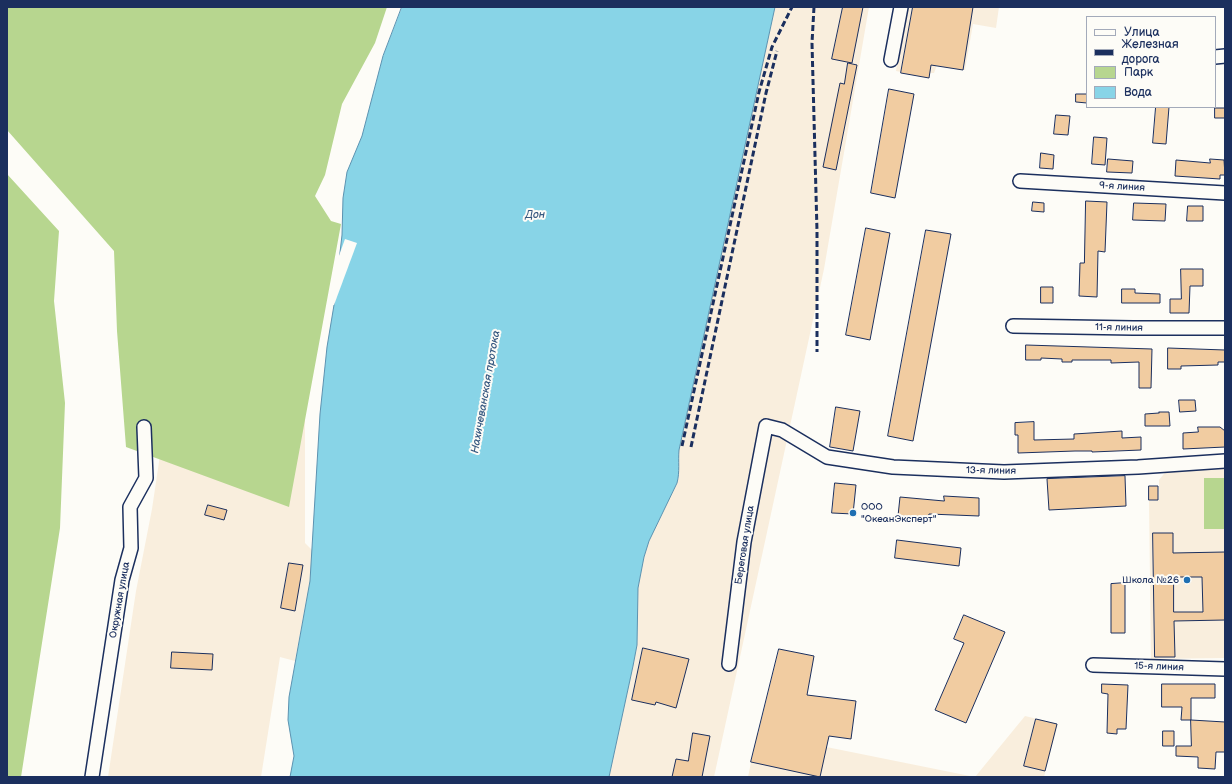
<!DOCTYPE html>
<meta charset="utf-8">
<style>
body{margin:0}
#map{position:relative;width:1232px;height:784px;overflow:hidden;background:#fdfcf7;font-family:"Balsamiq Sans",sans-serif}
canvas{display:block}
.frame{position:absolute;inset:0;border:8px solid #1b2f5e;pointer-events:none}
.legend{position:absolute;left:1086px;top:16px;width:130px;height:92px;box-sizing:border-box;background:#fdfcf7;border:1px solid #a3aaba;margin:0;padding:5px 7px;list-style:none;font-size:12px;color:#1b2f5e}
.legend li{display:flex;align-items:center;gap:8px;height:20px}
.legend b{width:20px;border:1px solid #a3aaba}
</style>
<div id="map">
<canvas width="1232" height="784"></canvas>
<div class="frame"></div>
<ul class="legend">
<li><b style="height:5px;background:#fdfcf7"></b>Улица</li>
<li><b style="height:5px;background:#1b2f5e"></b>Железная дорога</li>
<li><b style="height:11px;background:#b7d68f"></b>Парк</li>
<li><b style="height:11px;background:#88d4e7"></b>Вода</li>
</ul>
</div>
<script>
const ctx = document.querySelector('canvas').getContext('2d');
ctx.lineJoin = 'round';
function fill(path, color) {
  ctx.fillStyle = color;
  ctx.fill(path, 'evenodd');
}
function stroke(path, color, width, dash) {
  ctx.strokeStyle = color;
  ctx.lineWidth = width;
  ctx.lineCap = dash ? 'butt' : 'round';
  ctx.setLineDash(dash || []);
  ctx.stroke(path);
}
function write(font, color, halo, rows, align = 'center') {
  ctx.font = font + ' "Balsamiq Sans",sans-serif';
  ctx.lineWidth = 4;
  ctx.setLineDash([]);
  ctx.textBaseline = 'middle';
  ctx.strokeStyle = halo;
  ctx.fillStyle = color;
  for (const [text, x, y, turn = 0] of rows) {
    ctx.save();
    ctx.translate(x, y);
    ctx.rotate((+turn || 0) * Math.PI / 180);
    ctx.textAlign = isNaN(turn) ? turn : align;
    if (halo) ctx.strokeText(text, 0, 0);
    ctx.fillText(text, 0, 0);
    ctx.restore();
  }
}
fill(new Path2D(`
 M775,7H869L824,269L714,777H609L633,666L637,645L638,588L644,557L649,541L677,483L679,477L678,462L679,450Z
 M905,7H999L996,28L973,24L965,70L937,65L934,73H928L926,77L896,71Z
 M185,287L305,313V543L313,551L310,581L295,661L280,657L261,777H108L136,591L152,509Z
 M1225,469V658L1151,659L1149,501L1159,500V480L1167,470Z
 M1025,716L1058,724L1044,777H748L757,733L975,777Z`), '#f9eedd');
fill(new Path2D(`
 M7,7H387L375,43L342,104L325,175L315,196L331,221L341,224L289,507L126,447L117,331L114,251L7,130Z
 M7,174L59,231L54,301L65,403L60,528L21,777H7Z
 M1204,478H1225V529H1204Z`), '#b7d68f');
const water = new Path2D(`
 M402,7H775L679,450C678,461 680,472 677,483L649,541L644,557L638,588L637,645L633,666L609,777H290L294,756L288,720L289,697L310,581L320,414L327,347L334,305L342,235L343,198L347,172L362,136L383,56Z`);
fill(water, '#88d4e7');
stroke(water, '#5c92b0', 1);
fill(new Path2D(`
 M345,239L357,243L334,305H332L336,264Z`), '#fdfcf7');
const building = new Path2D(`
 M843,7H863L852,63L832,59Z
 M913,7H973L963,70L931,65L929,78L901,73Z
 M848,63L857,65L836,170L823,167L840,83L844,84Z
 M889,89L914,94L895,198L871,193Z
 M1076,94H1087V103L1076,102Z
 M1156,107H1169L1166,144L1153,143Z
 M1215,108H1225V118H1215Z
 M1056,115L1070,116L1068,135L1054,134Z
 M1094,137L1107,138L1105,165L1092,164Z
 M1041,153L1054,155L1053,169L1040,168Z
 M1108,159L1133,161L1132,173L1107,172Z
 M1210,159L1224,160L1225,175H1220V179L1175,176L1176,160L1210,163Z
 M1086,201L1107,202L1105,252L1098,251L1097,297L1079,296L1080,263H1084Z
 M1033,202L1044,203V212L1032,211Z
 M1134,203L1166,204L1165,221L1133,220Z
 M1188,206H1203V221H1187Z
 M866,228L890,233L870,340L846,335Z
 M926,230L951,234L913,441L888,436Z
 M1181,269H1203V286H1190L1189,313H1170V299H1181Z
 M1041,287H1053V303H1041Z
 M1122,289H1135V293L1160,294V303H1122Z
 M1026,345L1152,349L1151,388H1139V362L1111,363V360H1072V362H1062V359L1041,358V360H1026Z
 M1168,348L1225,350V362H1218V365L1181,366V369H1168Z
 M1179,400H1195L1196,411L1180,412Z
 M836,407L860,411L853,451L830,447Z
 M1159,412H1169L1170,426H1145V414L1159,413Z
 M1034,422V440L1074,439V434L1122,431V438L1141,437V450L1092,452V451H1075L1018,453V435H1015V423Z
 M1198,427H1220L1225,431V447L1183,449V433L1198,432Z
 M1125,476L1126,506L1049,510L1047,479Z
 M835,483L856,485L853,514L832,513Z
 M1149,486H1158V500H1149Z
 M944,496L979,498V516L929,514L928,518L898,516L900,497L944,501Z
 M208,505L227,510L224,520L205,515Z
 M1153,533H1173V553L1225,552V620L1174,621L1175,657H1155ZM1174,577H1202L1203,612H1174Z
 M897,540L961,548L959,566L895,558Z
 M289,563L303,565L295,611L281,608Z
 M1125,583V633H1111V584Z
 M964,615L1005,632L966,723L935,710L964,643L954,639Z
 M643,648L689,659L676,708L656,702L655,705L632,700Z
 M779,649L814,656L807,695L856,701L851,739L829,736L820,777L751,762Z
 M172,652L213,654L212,670L171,668Z
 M1102,684L1128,685L1126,729H1117V734L1107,733L1108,694L1102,693Z
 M1162,684H1215V698H1191V720H1181L1182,707H1162Z
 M1036,719L1057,724L1045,771L1024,766Z
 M1191,720L1225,722V752H1216L1215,769L1198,768V757L1176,756V746H1191Z
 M1163,731H1174V746H1163Z
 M693,733L710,736L702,777H672L676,759L688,761Z`);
fill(building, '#f1cca1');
stroke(building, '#1b2f5e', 1);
const minor = new Path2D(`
 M1215,57L1225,56
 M891,60L901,7
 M1020,181L1225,193
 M1013,326L1133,328H1225
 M729,664L744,542L766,426L782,430L827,457L893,467L1004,472L1138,467L1225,461
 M1093,665L1225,669
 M92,777L122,580L131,548L130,507L146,478L144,427`);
stroke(minor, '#1b2f5e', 16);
stroke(minor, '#fdfcf7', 13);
stroke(new Path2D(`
 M814,7L812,43L817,231V352
 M682,446L759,92L772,47L792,7
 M691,447L766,93L777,51`), '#1b2f5e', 3, [6, 3]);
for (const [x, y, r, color] of [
 [853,513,4,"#1f6fb2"],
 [1187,580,4,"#1f6fb2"]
]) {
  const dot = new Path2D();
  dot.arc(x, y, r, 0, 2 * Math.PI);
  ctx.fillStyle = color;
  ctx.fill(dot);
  stroke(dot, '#fdfcf7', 1.5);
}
write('10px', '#1b2f5e', '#fdfcf7', [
 ["9-я линия",1122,187,3],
 ["11-я линия",1119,328,1],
 ["13-я линия",991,471,1],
 ["Береговая улица",745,545,-81],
 ["Окружная улица",120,600,-80],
 ["15-я линия",1159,667,2]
]);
write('10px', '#1b2f5e', '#fdfcf7', [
 ["ООО",861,507],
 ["\"ОкеанЭксперт\"",861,519],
 ["Школа №26",1179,580,"right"]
], 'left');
write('italic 11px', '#365880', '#fdfcf7', [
 ["Дон",535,215],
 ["Нахичеванская протока",486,392,-80]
]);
</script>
